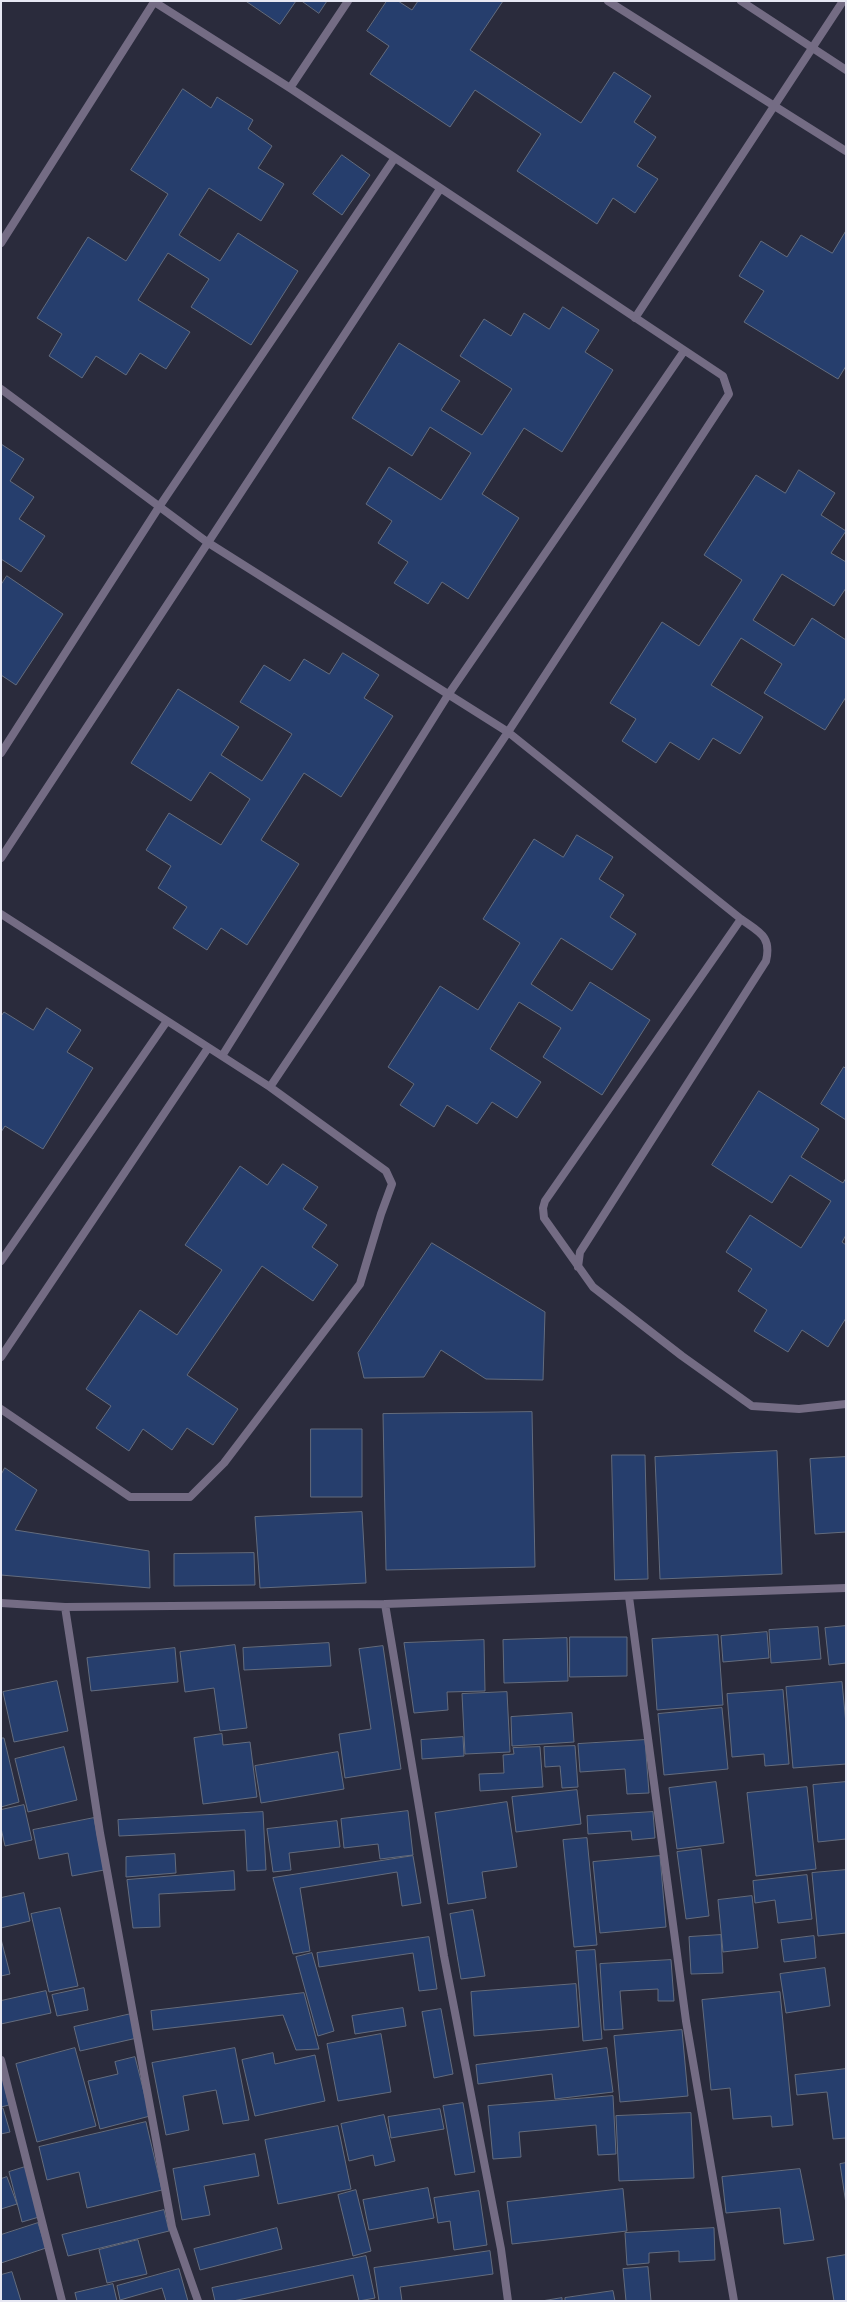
<!DOCTYPE html>
<style>
body{margin:0}
#map{position:relative;width:847px;height:2302px;overflow:hidden;background:#2a2b3c;font-family:Poppins,sans-serif}
canvas{display:block}
.frame{position:absolute;inset:0;border:2px solid #e7e8f3;pointer-events:none}
</style>
<div id="map">
<canvas width="847" height="2302"></canvas>
<div class="frame"></div>
</div>
<script>
const ctx = document.querySelector('canvas').getContext('2d');
ctx.lineJoin = 'round';
function fill(path, color) {
  ctx.fillStyle = color;
  ctx.fill(path, 'evenodd');
}
function stroke(path, color, width, dash) {
  ctx.strokeStyle = color;
  ctx.lineWidth = width;
  ctx.lineCap = dash ? 'butt' : 'round';
  ctx.setLineDash(dash || []);
  ctx.stroke(path);
}
const building = new Path2D(`
 M246,1H296L280,24Z
 M302,1H327L319,13Z
 M387,1H398L412,10L418,1H503L470,50L581,123L614,72L651,96L634,122L656,137L637,166L658,179L635,213L613,198L597,224L517,171L541,134L475,90L450,127L370,74L389,46L367,31Z
 M183,89L211,108L217,97L253,120L248,129L272,146L258,168L284,184L261,221L209,188L179,235L220,261L238,233L298,271L251,345L191,307L209,279L168,253L138,300L190,332L166,369L140,353L126,375L96,356L82,378L49,356L62,334L37,318L88,237L126,261L168,194L131,170Z
 M342,155L370,175L342,215L313,194Z
 M846,231V366L838,379L744,322L764,291L739,276L761,241L787,257L801,235L832,253Z
 M563,307L599,330L585,352L613,370L562,452L524,428L482,494L519,518L468,599L442,582L428,604L394,583L408,562L378,543L392,521L366,504L389,467L441,500L471,453L430,427L412,456L352,418L399,343L460,381L441,410L482,435L512,389L460,356L484,319L511,336L524,313L549,329Z
 M1,444L24,459L10,481L34,497L19,519L45,536L21,572L1,559Z
 M799,470L835,493L821,515L846,531L831,553L846,562V588L834,606L782,574L753,620L794,646L812,618L846,640V697L825,730L764,693L782,664L741,638L711,685L763,717L740,754L713,738L699,760L670,742L656,763L622,741L636,719L610,703L662,622L699,646L742,580L704,555L756,475L785,493Z
 M7,576L63,614L16,685L1,675V585Z
 M343,653L379,675L364,698L393,716L341,797L304,773L261,840L299,864L247,945L221,928L207,950L173,928L187,907L158,888L171,866L146,850L169,813L221,845L250,799L210,772L191,801L131,763L178,689L239,727L221,755L262,781L292,734L240,702L264,665L290,681L304,659L329,674Z
 M577,835L613,857L599,879L624,895L610,917L636,934L612,970L561,938L531,984L572,1011L590,982L650,1020L602,1095L543,1057L561,1028L519,1002L490,1049L541,1082L517,1118L492,1102L477,1124L447,1105L434,1127L400,1105L414,1084L388,1067L440,986L478,1010L520,943L483,919L534,839L563,857Z
 M47,1008L81,1030L67,1052L93,1068L43,1149L5,1126L1,1132V1016L4,1012L33,1030Z
 M844,1067L846,1069V1120L821,1104Z
 M759,1091L819,1129L801,1157L843,1183L846,1178V1235L842,1242L846,1245V1318L828,1347L802,1330L788,1352L754,1331L767,1310L738,1291L752,1269L726,1252L750,1215L801,1248L831,1201L790,1175L772,1203L712,1165Z
 M283,1164L318,1187L303,1209L327,1225L312,1247L338,1265L313,1301L262,1266L187,1375L238,1409L213,1445L187,1428L172,1450L143,1429L129,1451L96,1428L111,1406L86,1389L140,1310L177,1335L222,1270L185,1245L240,1166L267,1185Z
 M432,1243L545,1312L543,1380L486,1379L441,1350L424,1377L364,1378L358,1353Z
 M532,1412L535,1567L386,1570L383,1414Z
 M311,1429H362V1497H311Z
 M777,1451L782,1574L660,1579L655,1457Z
 M612,1455H645L648,1579L615,1580Z
 M846,1457V1532L815,1534L810,1459Z
 M5,1468L37,1490L15,1530L149,1551L150,1588L1,1575V1475Z
 M362,1512L366,1583L260,1588L255,1517Z
 M254,1553L255,1585L174,1586V1554Z
 M846,1626V1663L829,1665L825,1628Z
 M818,1627L821,1659L771,1663L769,1630Z
 M767,1632L769,1658L723,1662L721,1636Z
 M718,1635L723,1705L657,1710L652,1639Z
 M570,1637H627V1676L570,1677Z
 M567,1638L568,1681L504,1683L503,1640Z
 M484,1640L485,1691L447,1692L448,1710L414,1713L404,1643Z
 M329,1643L331,1666L244,1670L243,1648Z
 M235,1645L247,1728L220,1731L214,1688L185,1692L180,1652Z
 M383,1646L401,1769L345,1778L339,1734L371,1729L359,1649Z
 M175,1648L178,1682L91,1691L87,1658Z
 M57,1681L68,1731L14,1742L3,1692Z
 M842,1682L846,1724V1764L793,1768L786,1687Z
 M783,1690L789,1764L765,1766L764,1754L732,1757L727,1694Z
 M507,1692L510,1752L465,1754L462,1694Z
 M722,1708L728,1769L664,1775L658,1714Z
 M572,1713L574,1742L512,1746L511,1717Z
 M222,1734L223,1745L250,1742L257,1797L203,1804L194,1738Z
 M463,1737L464,1756L422,1759L421,1740Z
 M1,1738H4L19,1802L1,1807Z
 M645,1740L649,1793L627,1794L625,1769L580,1772L578,1744Z
 M575,1746L578,1787L562,1788L560,1766L545,1767L544,1747Z
 M64,1747L77,1800L28,1812L15,1759Z
 M540,1747L543,1787L480,1791L479,1774L504,1773L503,1755L514,1754L513,1748Z
 M338,1752L344,1789L261,1803L255,1766Z
 M716,1782L724,1843L677,1849L669,1788Z
 M846,1782V1839L818,1842L813,1785Z
 M807,1787L816,1869L756,1876L747,1793Z
 M577,1790L581,1824L516,1832L512,1797Z
 M507,1802L517,1867L482,1872L486,1898L448,1904L435,1813Z
 M24,1805L32,1840L5,1846L1,1828V1810Z
 M408,1811L413,1855L380,1859L378,1844L344,1848L341,1819Z
 M263,1812L266,1870L247,1871L245,1830L119,1836L118,1820Z
 M653,1812L655,1838L632,1840L631,1831L588,1834L587,1816Z
 M94,1818L104,1870L72,1876L68,1853L39,1859L33,1830Z
 M337,1821L340,1847L289,1853L291,1870L273,1872L267,1829Z
 M587,1838L597,1945L574,1947L563,1840Z
 M701,1849L709,1916L686,1919L677,1852Z
 M175,1854L176,1873L126,1877V1857Z
 M413,1856L421,1903L402,1906L397,1872L300,1888L310,1951L293,1954L273,1878Z
 M660,1856L666,1927L600,1933L593,1862Z
 M846,1870V1933L818,1936L812,1873Z
 M234,1871L235,1890L159,1894L160,1927L133,1928L127,1880Z
 M807,1875L812,1919L778,1923L775,1900L755,1903L753,1881Z
 M24,1893L30,1921L1,1928V1898Z
 M752,1896L758,1948L723,1952L718,1900Z
 M60,1908L78,1986L49,1992L31,1914Z
 M473,1910L485,1976L461,1979L450,1914Z
 M721,1935L723,1973L691,1974L689,1937Z
 M814,1936L816,1958L784,1962L781,1940Z
 M429,1937L437,1989L419,1991L413,1953L319,1967L317,1953Z
 M1,1939L10,1974L1,1976Z
 M595,1950L602,2039L583,2041L576,1951Z
 M312,1953L334,2031L318,2036L296,1957Z
 M671,1960L674,2001H658V1989L620,1991L623,2029L604,2030L600,1964Z
 M825,1968L830,2006L786,2013L780,1974Z
 M576,1984L579,2027L474,2036L471,1992Z
 M84,1988L88,2010L57,2016L52,1995Z
 M46,1991L51,2013L1,2024V2001Z
 M780,1992L793,2125L772,2127L771,2116L733,2119L730,2088L711,2090L702,2000Z
 M304,1993L319,2049L296,2050L283,2015L153,2030L151,2011Z
 M403,2008L406,2026L355,2034L352,2016Z
 M441,2009L453,2074L434,2078L422,2012Z
 M131,2014L137,2038L80,2051L74,2027Z
 M682,2030L688,2096L620,2102L614,2036Z
 M381,2034L391,2092L338,2101L327,2044Z
 M75,2048L96,2126L37,2142L16,2064Z
 M235,2048L249,2120L223,2124L216,2090L183,2096L189,2130L166,2135L152,2063Z
 M607,2048L613,2092L555,2099L552,2074L478,2084L476,2065Z
 M273,2053L275,2064L315,2055L325,2101L255,2116L242,2060Z
 M135,2057L150,2116L100,2129L88,2081L118,2074L115,2062Z
 M846,2069V2138L833,2139L827,2092L797,2095L795,2075Z
 M1,2071L9,2105L1,2107Z
 M613,2096L616,2154L598,2155L596,2125L519,2132L521,2157L493,2159L488,2106Z
 M463,2103L475,2172L455,2175L443,2106Z
 M1,2108H3L10,2132L1,2134Z
 M440,2109L444,2129L391,2138L388,2117Z
 M691,2113L694,2178L619,2181L616,2116Z
 M384,2115L395,2161L375,2166L373,2155L349,2161L341,2124Z
 M146,2122L162,2190L87,2208L79,2172L47,2180L39,2147Z
 M338,2126L351,2189L278,2204L265,2140Z
 M255,2154L259,2176L204,2186L210,2215L182,2220L173,2169Z
 M846,2163V2204L840,2164Z
 M25,2167L39,2217L22,2222L9,2172Z
 M800,2169L814,2240L784,2244L780,2208L726,2213L722,2177Z
 M7,2177L17,2204L1,2209V2179Z
 M428,2188L434,2218L369,2230L363,2200Z
 M623,2189L627,2231L512,2244L507,2202Z
 M356,2190L371,2251L353,2256L338,2195Z
 M479,2191L487,2245L454,2250L450,2221L438,2223L434,2198Z
 M164,2210L169,2231L68,2256L62,2235Z
 M38,2223L46,2248L1,2263V2235Z
 M277,2228L282,2249L200,2270L194,2249Z
 M714,2228L715,2260L679,2262V2251L649,2253V2263L627,2265L625,2233Z
 M138,2240L147,2274L107,2283L99,2250Z
 M490,2251L493,2274L400,2287L402,2301H379L374,2268Z
 M846,2255V2301H834L827,2258Z
 M366,2256L375,2298L359,2301L353,2275L233,2301H215L212,2288Z
 M648,2267L651,2301H626L623,2269Z
 M179,2269L188,2301H166L162,2288L120,2300L117,2286Z
 M12,2272L21,2301H1V2275Z
 M113,2284L117,2301H77L75,2293Z
 M613,2291L615,2301H565V2298Z
 M562,2298V2301H542Z`);
fill(building, '#263e6d');
stroke(building, '#636c7e', 1);
stroke(new Path2D(`
 M153,1L290,88L723,376L729,394L508,732L270,1087
 M608,1L846,151
 M741,1L846,70
 M290,88L348,1
 M1,243L154,2
 M635,318L843,1
 M1,389L207,542L508,732L741,919C759,932 772,936 766,961L580,1252L578,1267
 M1,753L159,507L394,159
 M1,858L440,189
 M1,914L270,1087L386,1171L392,1184L381,1214L360,1284L224,1463L190,1497H130L1,1409
 M741,919L545,1201L543,1208L544,1218L593,1287L682,1356L752,1406L799,1409L846,1404
 M222,1056L448,695L684,351
 M1,1261L167,1021
 M1,1357L208,1048
 M629,1597L686,2021L734,2301
 M1,1603L65,1607L385,1604L846,1588
 M385,1604L444,1956L501,2249L508,2301
 M65,1607L100,1833L172,2227L198,2301
 M1,2060L62,2301`), '#746c84', 8);
</script>
